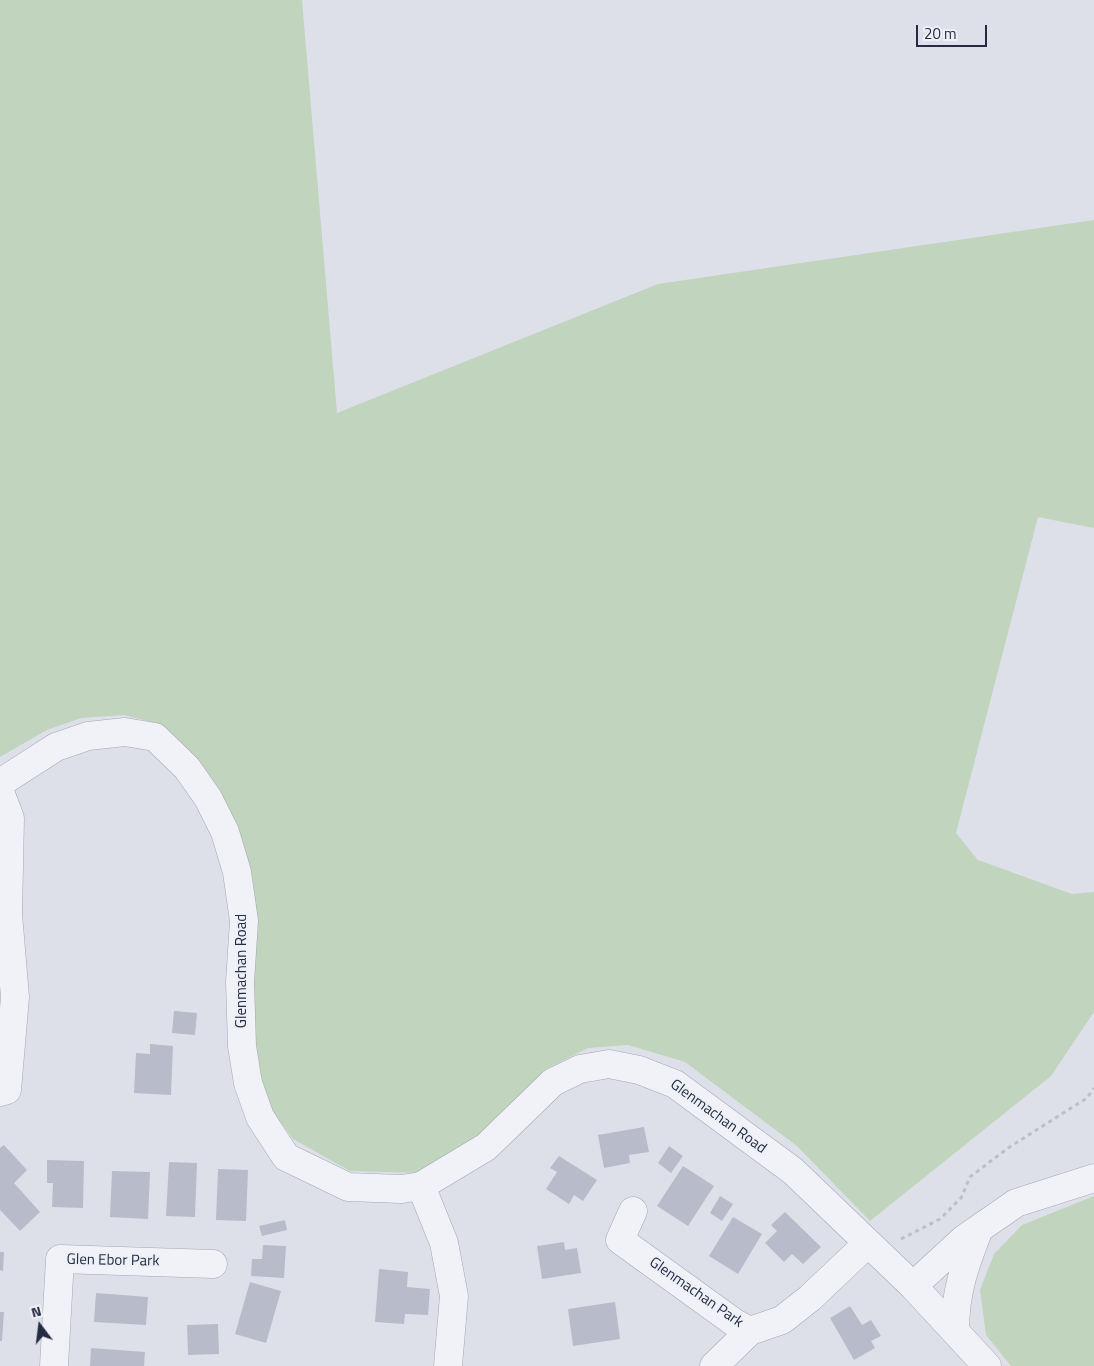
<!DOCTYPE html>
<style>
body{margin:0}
#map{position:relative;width:1094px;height:1366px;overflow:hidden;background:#dee0e9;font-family:"Titillium Web",sans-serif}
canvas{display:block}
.north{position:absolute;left:15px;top:1301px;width:50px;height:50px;-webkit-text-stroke:4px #edf0f6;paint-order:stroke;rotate:345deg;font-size:14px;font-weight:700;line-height:20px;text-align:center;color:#252b42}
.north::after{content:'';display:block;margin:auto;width:18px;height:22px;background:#252b42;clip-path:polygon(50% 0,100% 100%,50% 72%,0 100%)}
.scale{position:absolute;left:916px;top:25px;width:71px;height:22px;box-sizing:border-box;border:2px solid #252b42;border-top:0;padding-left:6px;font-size:15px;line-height:18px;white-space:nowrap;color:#252b42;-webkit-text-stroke:4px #edf0f6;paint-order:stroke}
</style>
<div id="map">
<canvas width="1094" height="1366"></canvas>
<div class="north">N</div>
<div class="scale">20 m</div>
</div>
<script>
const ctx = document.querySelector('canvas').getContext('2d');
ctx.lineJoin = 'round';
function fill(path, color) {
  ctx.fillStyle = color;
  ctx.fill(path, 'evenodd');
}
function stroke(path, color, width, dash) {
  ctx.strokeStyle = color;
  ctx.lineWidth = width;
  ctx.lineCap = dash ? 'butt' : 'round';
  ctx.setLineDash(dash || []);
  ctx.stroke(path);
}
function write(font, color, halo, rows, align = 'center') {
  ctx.font = font + ' "Titillium Web",sans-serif';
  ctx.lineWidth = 4;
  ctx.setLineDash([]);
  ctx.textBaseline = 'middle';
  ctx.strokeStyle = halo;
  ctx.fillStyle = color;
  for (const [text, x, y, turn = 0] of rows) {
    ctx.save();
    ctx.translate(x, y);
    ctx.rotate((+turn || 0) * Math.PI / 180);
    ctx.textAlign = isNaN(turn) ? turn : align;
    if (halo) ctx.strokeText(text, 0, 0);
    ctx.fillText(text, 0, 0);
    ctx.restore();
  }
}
fill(new Path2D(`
 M0,0H302L337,413L658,284L1094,220V528L1038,517L956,833L978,860L1072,894L1094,892V1012L1051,1076L870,1221L797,1146L685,1062L628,1045L588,1048L544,1070L479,1140L418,1173L350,1171L293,1139L263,1098L251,1058L254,918L195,761L159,724L124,715L81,718L47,730L0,757Z
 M1094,1196V1366H1011L986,1335L980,1290L994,1254L1022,1225Z`), '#c0d4be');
fill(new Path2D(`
 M174,1011L197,1013L195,1035L172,1033Z
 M150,1044L173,1046L171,1095L134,1093L136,1053L150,1054Z
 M644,1127L649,1152L629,1155L630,1163L604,1168L598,1135Z
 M4,1145L27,1170L14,1183L40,1212L20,1231L0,1210V1148Z
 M669,1146L683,1156L671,1173L658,1163Z
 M559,1156L597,1180L583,1201L574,1195L569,1204L546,1189L557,1172L550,1168Z
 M47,1160L84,1161L83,1208L52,1207L53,1183H47Z
 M169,1162L197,1163L195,1217L166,1216Z
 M683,1166L714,1186L688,1226L657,1206Z
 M218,1169L248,1170L246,1221L216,1220Z
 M112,1171L150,1172L148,1219L110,1217Z
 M720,1196L733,1204L722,1221L710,1213Z
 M785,1212L821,1247L803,1264L792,1254L784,1262L765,1243L777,1231L771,1225Z
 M733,1217L762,1234L738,1274L709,1256Z
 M285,1220L287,1230L262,1236L259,1226Z
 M564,1242L565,1250L577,1248L581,1273L542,1279L537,1246Z
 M263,1245L286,1246L284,1278L251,1276L252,1259H262Z
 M0,1252H4L3,1271L0,1270Z
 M379,1269L408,1272L407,1287L430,1289L428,1315L405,1314L404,1324L375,1322Z
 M250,1282L281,1291L266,1343L235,1334Z
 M96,1293L148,1297L146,1325L94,1322Z
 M615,1302L620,1339L573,1346L568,1309Z
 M850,1306L862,1325L871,1320L881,1336L871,1341L875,1348L854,1360L830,1318Z
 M0,1312H4L2,1341H0Z
 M218,1324L219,1354L188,1355L187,1325Z
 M91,1348L145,1352L144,1366H90Z`), '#b8bbc9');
const minor = new Path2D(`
 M0,783L56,747L88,736L125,732L155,737L187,768L208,798L225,832L237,872L244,921L240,982L242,1046L248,1083L260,1117L286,1157L348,1187L402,1189L421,1186L486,1147L553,1082L580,1069L609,1064L639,1070L675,1084L793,1171L913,1286L987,1366
 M0,792L10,818L8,914L15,997L7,1090L0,1092
 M421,1186L444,1243L454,1296L448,1366
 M633,1211L620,1240L735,1323L750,1331L782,1320L810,1298L868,1243
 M913,1286L964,1239L1016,1203L1094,1178
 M955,1331C955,1291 965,1265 979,1229
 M54,1366L60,1259L213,1264
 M714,1366L750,1331`);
stroke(minor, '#a3a6b4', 29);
stroke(new Path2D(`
 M901,1239L940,1219L961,1198L970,1177L1008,1148L1087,1098L1094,1088`), '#bcbec8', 3, [4, 4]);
stroke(minor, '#f1f2f7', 28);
write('15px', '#252b42', '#edf0f6', [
 ["Glenmachan Road",242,971,-90],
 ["Glenmachan Road",718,1117,36],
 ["Glen Ebor Park",113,1261,1],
 ["Glenmachan Park",696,1293,35]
]);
</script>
